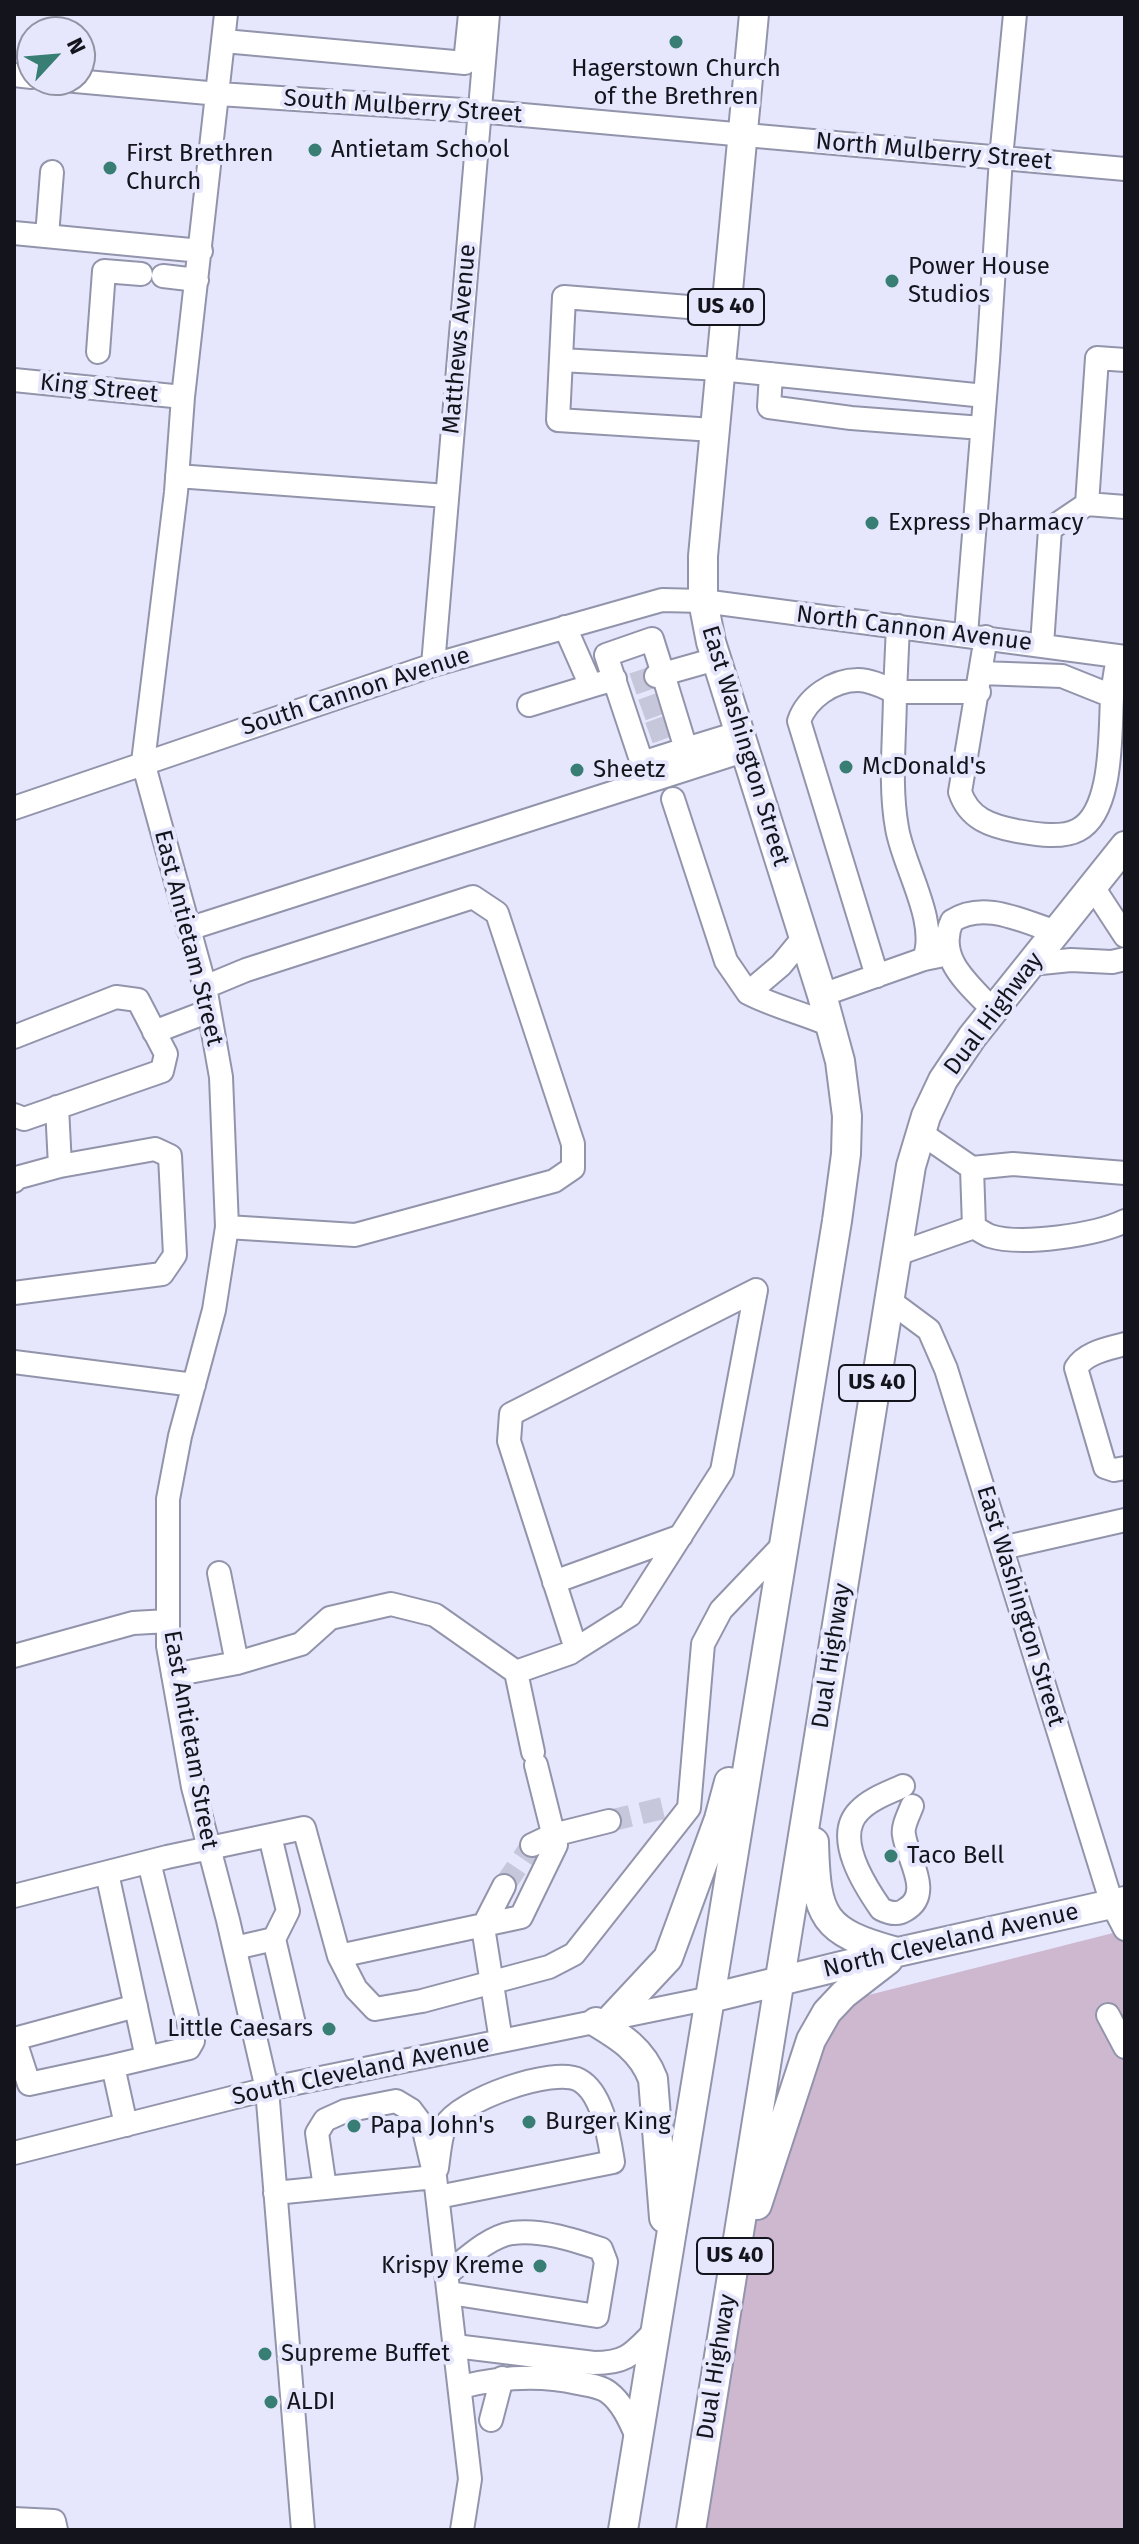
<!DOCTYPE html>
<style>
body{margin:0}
#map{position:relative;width:1139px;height:2544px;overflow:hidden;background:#e6e7fc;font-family:"Fira Sans",sans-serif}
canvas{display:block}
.frame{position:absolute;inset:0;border:16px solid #14141d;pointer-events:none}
.north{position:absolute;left:16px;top:16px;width:80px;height:80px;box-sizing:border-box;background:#e6e7fc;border:2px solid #9293a3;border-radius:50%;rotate:64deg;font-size:22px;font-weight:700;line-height:32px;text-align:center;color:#14141d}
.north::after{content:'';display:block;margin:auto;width:28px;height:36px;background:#387e74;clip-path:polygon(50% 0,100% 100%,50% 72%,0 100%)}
</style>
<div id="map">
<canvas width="1139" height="2544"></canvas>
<div class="frame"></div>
<div class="north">N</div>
</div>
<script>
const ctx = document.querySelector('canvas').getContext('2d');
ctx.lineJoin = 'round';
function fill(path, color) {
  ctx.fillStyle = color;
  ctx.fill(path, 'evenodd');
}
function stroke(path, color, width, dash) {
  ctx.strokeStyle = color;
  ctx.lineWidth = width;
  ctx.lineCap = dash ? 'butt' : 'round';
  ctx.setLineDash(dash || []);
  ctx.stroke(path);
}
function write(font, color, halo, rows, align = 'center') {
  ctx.font = font + ' "Fira Sans",sans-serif';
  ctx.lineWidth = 8;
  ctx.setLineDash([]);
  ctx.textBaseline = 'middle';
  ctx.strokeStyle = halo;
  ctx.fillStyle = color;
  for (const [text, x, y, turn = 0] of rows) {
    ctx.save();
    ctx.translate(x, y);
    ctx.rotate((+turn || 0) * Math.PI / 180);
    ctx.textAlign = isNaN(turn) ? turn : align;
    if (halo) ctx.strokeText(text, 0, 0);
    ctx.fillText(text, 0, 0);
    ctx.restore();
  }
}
fill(new Path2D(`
 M1117,1932L1125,1946V2530H691L701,2426L785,2095L845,2001Z`), '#cdb8d0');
stroke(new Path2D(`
 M633,684L656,676
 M642,710L664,702
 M649,733L671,725
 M609,1821L672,1806
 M504,1886L532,1845`), '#c6c7db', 22, [22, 11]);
const minor = new Path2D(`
 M226,14L183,397L176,492L143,762L205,987L221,1077L227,1227L214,1310L180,1436L168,1499V1646L193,1787L228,1920L267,2089L303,2530
 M224,41L465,63L470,14
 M14,75L32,77
 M64,80L219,94L478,111L1125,169
 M14,233L201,251
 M47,236L52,172
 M163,276L197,280
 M98,352L104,271L141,274
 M561,360L720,369L985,396
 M771,374L769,407L851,418L982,428
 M14,380L183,397
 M714,430L558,420L564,297L726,310
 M177,476L447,496
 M1087,504L1097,358L1125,360
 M898,626L895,692H979
 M565,627L591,686L615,679
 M966,634L988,360L1001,158L1015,14
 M986,637L960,792C969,819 991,826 1017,831C1035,834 1061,839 1078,830C1113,812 1110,734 1112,698C1113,684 1116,670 1118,656
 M1042,645L1050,529L1087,504L1125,507
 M433,665L488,14
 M981,673L1062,676L1112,696
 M656,676L663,674L686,749L642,763L606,655L652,639L663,674L716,659
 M529,705L591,686
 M686,749L738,733
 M673,799L726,961L748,993
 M14,808L433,665L662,600L703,601L1125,657
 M1093,887L1125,936
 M188,929L743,751
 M804,937L781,965L748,993C775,1007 803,1013 830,1025
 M1031,964L1071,960L1112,962L1125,959
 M877,976L799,721C807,698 833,680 858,680C871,680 884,687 895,692C895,736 889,784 897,828C903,866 939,922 924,959
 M205,987L246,970L473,897L497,913L573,1144V1168L554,1181L355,1235L227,1227
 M822,995L924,959L939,956
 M993,1010C970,985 935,959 952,921C985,900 1023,922 1057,932
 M154,1032L209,1011
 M14,1037L116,997L138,1000L166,1054L162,1071L24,1119L14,1115
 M57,1107L60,1166
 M921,1133L972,1168L1013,1164L1125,1173
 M14,1181L16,1178L60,1166L155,1149L170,1156L175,1255L162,1274L14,1293
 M974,1227C979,1230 985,1234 990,1236C1021,1246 1096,1235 1125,1221
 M897,1254L974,1227L972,1168
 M890,1301L929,1330L946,1369L1112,1904L1125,1929
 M1125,1344C1108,1349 1086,1352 1076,1368L1105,1467L1114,1470L1125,1468
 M14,1362L194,1385
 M1002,1548L1125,1520
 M219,1573L237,1663
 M554,1582L681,1536
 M14,1656L133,1623L168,1621
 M516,1672L533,1752
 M173,1675L237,1663L301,1644L330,1618L391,1604L435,1615L516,1672L570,1653L576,1649L630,1615L722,1471L756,1290L511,1414L509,1441L576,1649
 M903,1786C888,1793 870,1799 859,1811C833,1837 865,1886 881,1909C889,1913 898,1915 905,1910C934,1894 907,1858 904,1835C902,1827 909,1814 912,1806
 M270,1836L288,1911L274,1939L294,2024
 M532,1845L553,1835L609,1821
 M107,1873L147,2058
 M14,1896L167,1857L304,1828L339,1956L521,1917L556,1845L536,1765
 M235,1948L274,1939
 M339,1956L356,1989L375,2009L422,2001L549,1967L574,1954L689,1808L703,1644L721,1610L783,1545
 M1108,2015L1125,2047
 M14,2038L29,2084L113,2066L126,2125
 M14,2039L136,2006
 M501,2041L483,1927L504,1886
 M113,2066L189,2048L193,2041L149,1862
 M14,2153L267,2089L711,1998
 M437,2168C439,2155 440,2137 445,2126C459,2100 554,2066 579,2080C603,2093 609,2138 613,2162L438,2197
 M325,2188L317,2133L325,2120L345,2111L396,2101L411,2110L423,2126L435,2177L470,2479L462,2530
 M275,2193L435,2177
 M447,2274C466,2259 488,2237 512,2233C541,2229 574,2240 601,2249L606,2262L597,2316L450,2293
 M455,2346L594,2363C628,2363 633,2353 656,2330
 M461,2387C500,2377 538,2374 578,2383C588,2385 600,2386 608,2392C623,2403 631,2423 638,2439
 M491,2420L502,2378
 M14,2519L54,2521L56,2530`);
const major = new Path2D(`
 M814,1842C816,1917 822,1932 897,1952
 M711,1998L898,1952L1125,1901
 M612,2018L668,1958L719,1819L729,1782
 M596,2022C621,2037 642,2050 653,2079L664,2218
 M757,2205L811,2040L827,2012L844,1994L888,1960
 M623,2530L837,1221L846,1154L847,1116L840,1061L822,995L711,642L703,601V556L754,14
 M691,2530L911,1166L926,1116L943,1080L972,1037L1125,846`);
stroke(minor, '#9294ab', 26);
stroke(major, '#9294ab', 32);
stroke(minor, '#fff', 22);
stroke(major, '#fff', 28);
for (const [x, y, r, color] of [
 [676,42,8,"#387e74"],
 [315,150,8,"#387e74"],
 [110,168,8,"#387e74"],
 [892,281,8,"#387e74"],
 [872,523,8,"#387e74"],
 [846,767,8,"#387e74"],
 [577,770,8,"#387e74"],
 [891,1856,8,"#387e74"],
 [329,2029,8,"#387e74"],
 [529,2122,8,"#387e74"],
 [354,2126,8,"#387e74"],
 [540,2266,8,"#387e74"],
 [265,2354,8,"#387e74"],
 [271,2402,8,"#387e74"]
]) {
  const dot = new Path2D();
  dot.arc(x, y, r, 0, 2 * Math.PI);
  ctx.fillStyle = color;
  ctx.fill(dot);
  stroke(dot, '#e6e7fc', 3);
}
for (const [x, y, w] of [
 [726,307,76],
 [877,1383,76],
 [735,2256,76]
]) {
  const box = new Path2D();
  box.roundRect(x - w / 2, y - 18, w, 36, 6);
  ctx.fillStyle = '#e6e7fc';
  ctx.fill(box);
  stroke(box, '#14141d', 2);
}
write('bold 22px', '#14141d', null, [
 ["US 40",726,307],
 ["US 40",877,1383],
 ["US 40",735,2256]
]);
write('24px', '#14141d', '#e6e7fc', [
 ["Hagerstown Church",676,69,"center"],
 ["of the Brethren",676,97,"center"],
 ["Antietam School",331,150],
 ["First Brethren",126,154],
 ["Church",126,182],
 ["Power House",908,267],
 ["Studios",908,295],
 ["Express Pharmacy",888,523],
 ["McDonald's",862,767],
 ["Sheetz",593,770],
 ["Taco Bell",907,1856],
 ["Little Caesars",313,2029,"right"],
 ["Burger King",545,2122],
 ["Papa John's",370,2126],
 ["Krispy Kreme",524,2266,"right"],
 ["Supreme Buffet",281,2354],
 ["ALDI",287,2402]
], 'left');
write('24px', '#14141d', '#e6e7fc', [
 ["South Mulberry Street",403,107,4],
 ["North Mulberry Street",934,152,5],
 ["Matthews Avenue",460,339,-85],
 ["King Street",99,389,6],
 ["North Cannon Avenue",914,629,7],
 ["South Cannon Avenue",356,692,-18],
 ["East Washington Street",745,746,73],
 ["East Antietam Street",188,938,76],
 ["Dual Highway",994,1014,-53],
 ["East Washington Street",1020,1606,73],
 ["Dual Highway",832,1656,-81],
 ["East Antietam Street",190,1740,80],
 ["North Cleveland Avenue",951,1941,-13],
 ["South Cleveland Avenue",361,2071,-12],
 ["Dual Highway",717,2367,-81]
]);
</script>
